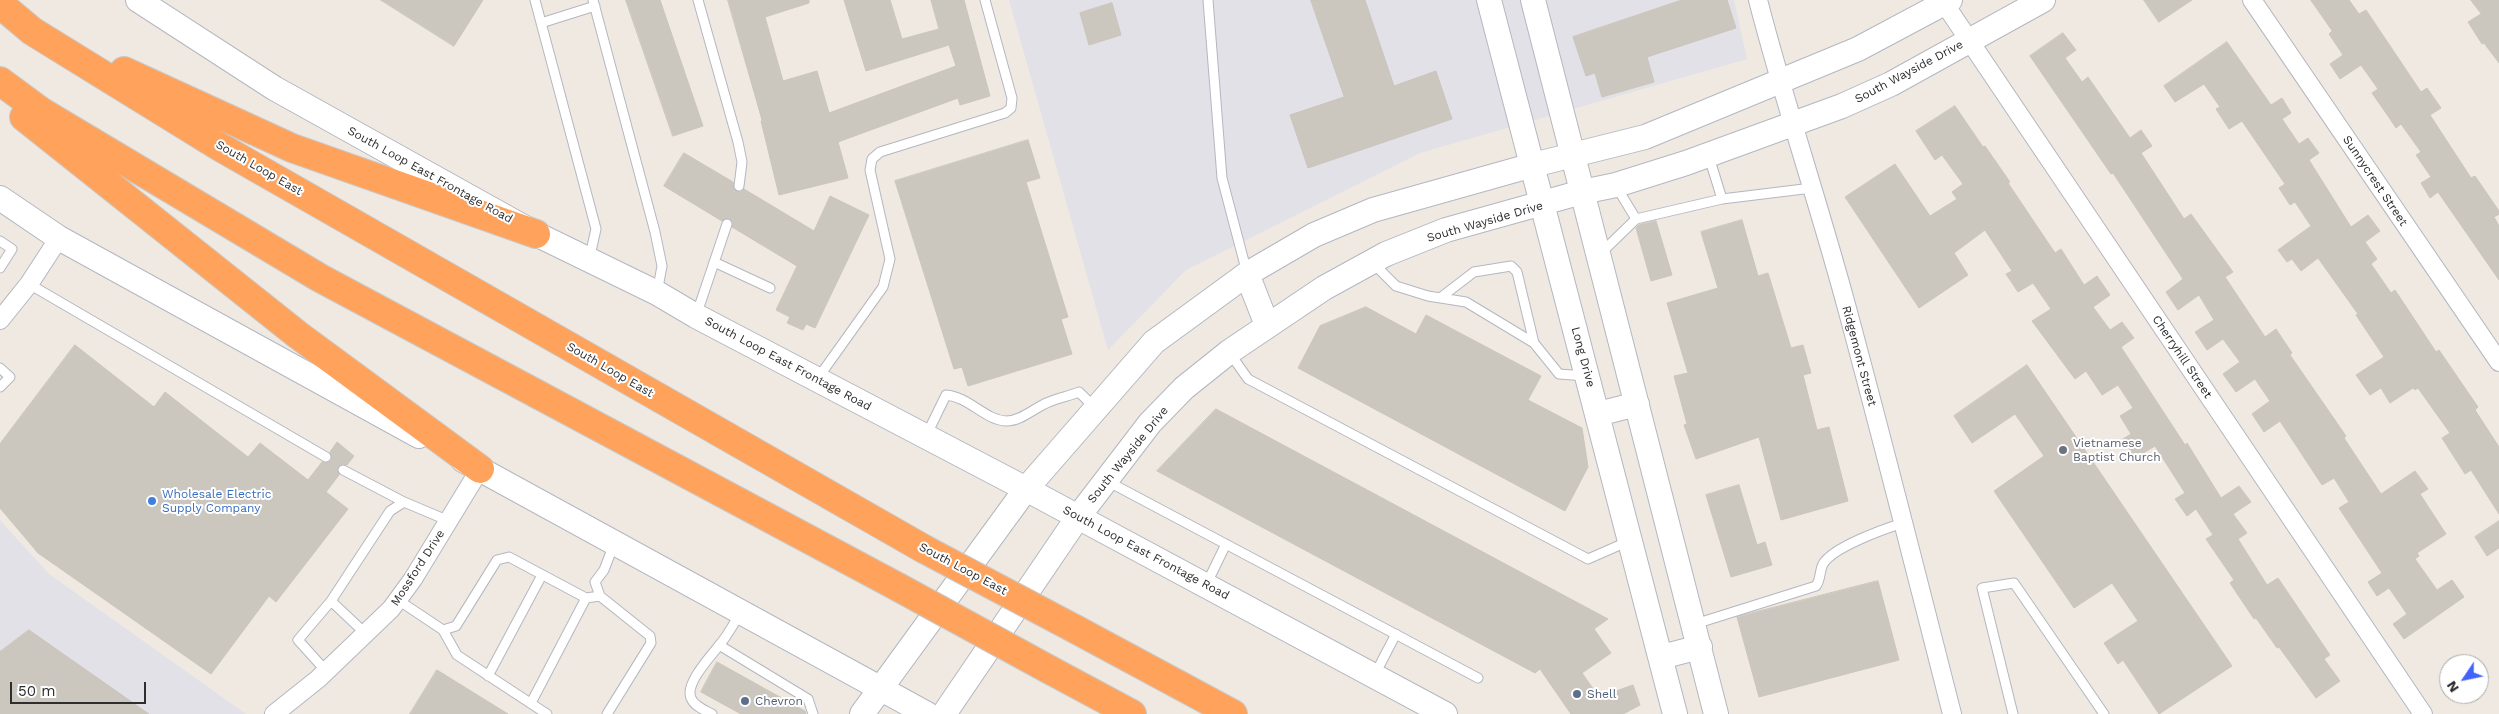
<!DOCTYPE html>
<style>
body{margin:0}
#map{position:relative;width:2499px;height:714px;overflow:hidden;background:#efe9e1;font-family:"Work Sans",sans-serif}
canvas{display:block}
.north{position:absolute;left:2439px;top:654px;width:50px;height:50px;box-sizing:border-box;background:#fff;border:1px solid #ababab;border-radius:50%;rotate:236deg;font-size:14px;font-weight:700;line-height:20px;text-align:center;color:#2e2e2e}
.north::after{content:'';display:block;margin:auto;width:18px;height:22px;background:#4264fb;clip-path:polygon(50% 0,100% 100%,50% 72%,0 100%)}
.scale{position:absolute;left:10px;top:682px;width:136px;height:22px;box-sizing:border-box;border:2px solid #2e2e2e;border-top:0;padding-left:6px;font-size:15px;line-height:18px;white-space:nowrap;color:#2e2e2e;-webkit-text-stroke:4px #fff;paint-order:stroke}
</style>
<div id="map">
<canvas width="2499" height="714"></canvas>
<div class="north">N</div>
<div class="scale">50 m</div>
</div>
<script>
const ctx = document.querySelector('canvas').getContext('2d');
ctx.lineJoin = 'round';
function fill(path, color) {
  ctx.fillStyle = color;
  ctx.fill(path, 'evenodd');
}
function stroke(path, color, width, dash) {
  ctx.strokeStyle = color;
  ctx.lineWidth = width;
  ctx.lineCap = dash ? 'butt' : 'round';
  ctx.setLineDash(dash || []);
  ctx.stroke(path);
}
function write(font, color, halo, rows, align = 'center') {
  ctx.font = font + ' "Work Sans",sans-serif';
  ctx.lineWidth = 4;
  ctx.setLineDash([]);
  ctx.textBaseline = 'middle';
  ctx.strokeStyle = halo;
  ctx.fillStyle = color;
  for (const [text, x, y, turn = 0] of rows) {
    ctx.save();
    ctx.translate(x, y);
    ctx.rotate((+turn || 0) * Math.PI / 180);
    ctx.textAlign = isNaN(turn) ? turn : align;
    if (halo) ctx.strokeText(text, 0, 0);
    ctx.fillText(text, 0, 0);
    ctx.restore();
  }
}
fill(new Path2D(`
 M1009,0H1734L1747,59L1420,153L1186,270L1108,350Z
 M0,520L49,574L246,714H0Z`), '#e3e1e8');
const building = new Path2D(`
 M381,0H483L454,46Z
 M626,0H660L703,126L673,136Z
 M728,0H809V3L765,17L783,81L817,71L829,113L956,66L949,45L866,71L844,0H890L902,39L939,29L931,0H964L990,96L960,105L958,98L838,142L848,178L779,195L761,121H762Z
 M1311,0H1365L1394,86L1436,71L1452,119L1308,168L1290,115L1344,97Z
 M1682,0H1727L1736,28L1647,57L1654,82L1602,97L1595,73L1586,76L1573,37Z
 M2144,0H2192L2159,22Z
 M2311,0H2349L2359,14L2366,10L2421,92L2427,88L2441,108L2430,115L2471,178L2475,176L2499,211V214L2494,217L2499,226V280L2438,192L2430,198L2421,183L2431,177L2416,155L2421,152L2401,124L2396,128L2388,116L2372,93L2378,89L2361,65L2340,79L2330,64L2343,55L2329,34L2332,31Z
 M2471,0H2499V63L2484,43L2482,44L2468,22L2481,14Z
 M1112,3L1121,35L1089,45L1080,13Z
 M2063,33L2076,50L2065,58L2082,82L2088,77L2130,138L2141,130L2152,146L2141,153L2173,202L2184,219L2191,214L2233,272L2225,277L2265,337L2276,329L2292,353L2290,355L2346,436L2344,438L2381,494L2415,471L2428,489L2420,494L2446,534L2417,553L2419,556L2415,559L2437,590L2452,580L2464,597L2404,639L2393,624L2407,614L2389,588L2377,596L2368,582L2382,573L2339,508L2349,502L2334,478L2322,485L2280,421L2264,432L2252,414L2270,401L2255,379L2236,392L2223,374L2240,362L2223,339L2207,350L2195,332L2214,320L2199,295L2178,310L2166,292L2183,279L2113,173L2111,174L2030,56Z
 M2227,42L2271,105L2282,98L2291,113L2282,119L2299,144L2308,138L2319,153L2309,160L2351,227L2368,215L2380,231L2365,242L2377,259L2371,264L2391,293L2395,290L2436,352L2439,350L2478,407L2475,410L2499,447V514L2471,470L2465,474L2442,438L2450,433L2418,388L2415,390L2413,388L2390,403L2381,388L2370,395L2356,375L2384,357L2356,315L2358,314L2318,258L2301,271L2292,259L2287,262L2278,250L2311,226L2295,202L2290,205L2279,188L2285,184L2242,121L2229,129L2216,109L2220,107L2204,84L2175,102L2164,86Z
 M1955,106L1983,147L1985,146L2010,182L2008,183L2055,253L2061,249L2084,285L2097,276L2110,295L2093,307L2110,330L2122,322L2134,338L2121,347L2185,445L2187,443L2221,498L2239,486L2251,502L2233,514L2247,533L2238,539L2267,585L2278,578L2330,655L2324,659L2340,681L2316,698L2279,647L2277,648L2256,618L2254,619L2230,583L2234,580L2206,539L2213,535L2196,509L2187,516L2175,499L2185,493L2155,446L2135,458L2123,439L2131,434L2120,416L2133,408L2118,385L2102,395L2086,371L2075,379L2032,321L2051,309L2033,283L2018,292L2006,274L2012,271L1985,230L1954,253L1968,275L1919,308L1845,197L1895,164L1930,216L1957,199L1952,192L1963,184L1942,155L1935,160L1916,131Z
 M1028,140L1040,178L1026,182L1068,317L1061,319L1072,354L968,386L962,367L954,369L895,181Z
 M684,153L733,182L736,191L741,192L744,189L814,231L830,196L869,215L815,328L806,324L803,330L787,323L790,317L776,310L797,266L732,227L733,222L729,218L722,221L664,186Z
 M1742,220L1758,276L1768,273L1791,348L1803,345L1811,373L1803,375L1817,430L1829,427L1848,501L1781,520L1759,437L1696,459L1684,425L1687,424L1674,376L1688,373L1667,303L1718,288L1701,232Z
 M1656,221L1672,275L1651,281L1636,228L1639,225Z
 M1366,307L1416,334L1426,315L1541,376L1528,400L1582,428L1588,467L1565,511L1298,368L1320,326Z
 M75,345L154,407L165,392L248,457L260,443L308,480L322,462L326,463L331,461L332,457L330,452L337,442L354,456L347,465L342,464L338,467L339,475L326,492L348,509L276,602L269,596L211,674L38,553L0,508V444Z
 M2027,365L2232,666L2159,714L2123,660L2118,664L2104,643L2138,621L2112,583L2074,608L1994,491L2044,456L2015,414L1972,443L1954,416Z
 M1216,409L1608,619L1594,629L1611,653L1582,673L1599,697L1633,685L1640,705L1623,714H1571L1540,669L1535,673L1157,471Z
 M1739,485L1757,545L1765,542L1772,565L1731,577L1706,495Z
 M2499,521V548L2487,556L2475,537Z
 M1878,581L1899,660L1759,697L1737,617Z
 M29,630L149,714H0V652Z
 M717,662L805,711L806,714H741L701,692Z
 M437,670L508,714H410Z`);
fill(building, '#cbc7bf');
stroke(building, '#cbc5ba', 1);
const lane = new Path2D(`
 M535,0L596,229L589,260
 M593,0L655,232L662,266L657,293
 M698,0L738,142L742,162L739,186
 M1208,0L1222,178L1247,273
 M541,23L595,6
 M1709,157L1722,199L1812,188
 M1616,186L1636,219L1722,199
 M0,241L12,249L0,268
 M1600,254L1636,219
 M714,262L770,288
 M1372,262L1396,286L1428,296L1466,302L1534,343L1559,374L1586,376
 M29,284L326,457
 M1440,298L1474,272L1511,266L1517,272L1534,343
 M696,316L727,224
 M1229,352L1248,379L1588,559L1629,541
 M0,368L10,377L0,387
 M818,378L883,287L890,259L870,170L872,159L880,152L1005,113L1011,108L1012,98L985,0
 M926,436L946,395C969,397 985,420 1006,421C1022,421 1035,407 1049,402C1058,398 1069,396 1079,392L1096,409
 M343,470L404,502
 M1107,481L1478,678
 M1206,585L1226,544
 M398,600L443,630L456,626L497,560L509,557L586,598L600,596
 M1695,624L1816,586C1821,579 1819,572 1823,564C1833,547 1884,529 1903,523
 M443,630L457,655L547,714
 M366,634L331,601L390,511L404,502L449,521
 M719,645L808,699L813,714
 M326,671L298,640L331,601
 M488,676L542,575
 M1374,676L1396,634
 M531,703L586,598
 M607,714L651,643L650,636L600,596L595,582L604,570L614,544
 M712,714C704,710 694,706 691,698C684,682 716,651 724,639C730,631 735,621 741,613
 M2013,714L1982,588L2014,583L2104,714`);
const street = new Path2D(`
 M1758,0C1785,105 1820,207 1848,312C1884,446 1918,580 1952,714
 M1942,0L2423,714
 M2252,0L2499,362
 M0,320L29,284L59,238
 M274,714L318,679L391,609L413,579L480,469`);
const secondary = new Path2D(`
 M138,0L274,88L536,234L657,293L696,316L1026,489L1445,714
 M1489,0L1675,714
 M1533,0L1716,714
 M0,198L59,238L419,436
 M1247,274L1267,325
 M1598,414L1637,404
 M463,460L927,714
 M1661,657L1700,647
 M862,714L1026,489L1154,342L1247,274L1314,235L1373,210L1533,165L1645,137L1858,49L1950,0
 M944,714L1078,517L1150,423L1184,388L1229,352L1324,288L1386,254L1446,230L1582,192L1616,185L1686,163L1842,106L1891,84L2043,0`);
const highway = new Path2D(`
 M0,4L32,31L220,147L924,549
 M124,71L292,148L536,234
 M0,81L42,112L320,278L898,587
 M24,117L298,335L480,469
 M1077,630L1233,714
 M1050,670L1132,714`);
stroke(lane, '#b4b7c1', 11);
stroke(street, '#b4b7c1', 20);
stroke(secondary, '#b4b7c1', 26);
stroke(highway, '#c9c9c9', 30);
stroke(lane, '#fff', 9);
stroke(street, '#fff', 18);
stroke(secondary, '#fff', 24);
stroke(highway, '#ffa35c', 28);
const highwayBridge = new Path2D(`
 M924,549L1077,630
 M898,587L1050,670`);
stroke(highwayBridge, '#c9c9c9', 30, []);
stroke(highwayBridge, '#ffa35c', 28);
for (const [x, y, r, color] of [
 [2063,450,5,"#6b7280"],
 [152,501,5,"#3f7fe0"],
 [1577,694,5,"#5c6f8a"],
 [745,701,5,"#5c6f8a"]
]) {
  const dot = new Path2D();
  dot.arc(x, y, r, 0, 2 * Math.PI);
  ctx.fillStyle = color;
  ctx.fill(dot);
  stroke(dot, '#fff', 2);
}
write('12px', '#2e2e2e', '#fff', [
 ["South Wayside Drive",1909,72,-28],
 ["South Loop East",259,168,30],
 ["South Loop East Frontage Road",430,175,29],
 ["Sunnycrest Street",2375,181,56],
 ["South Wayside Drive",1485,222,-16],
 ["Ridgemont Street",1859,356,75],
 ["Long Drive",1583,357,75],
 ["Cherryhill Street",2182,357,56],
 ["South Loop East Frontage Road",788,364,28],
 ["South Loop East",610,370,30],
 ["South Wayside Drive",1128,455,-51],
 ["South Loop East Frontage Road",1146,553,28],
 ["Mossford Drive",418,568,-57],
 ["South Loop East",963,569,28]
]);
write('12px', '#5b616d', '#fff', [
 ["Vietnamese",2073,443],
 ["Baptist Church",2073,457]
], 'left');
write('12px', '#366cbe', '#fff', [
 ["Wholesale Electric",162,494],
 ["Supply Company",162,508]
], 'left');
write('12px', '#4e5e75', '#fff', [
 ["Shell",1587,694],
 ["Chevron",755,701]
], 'left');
</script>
